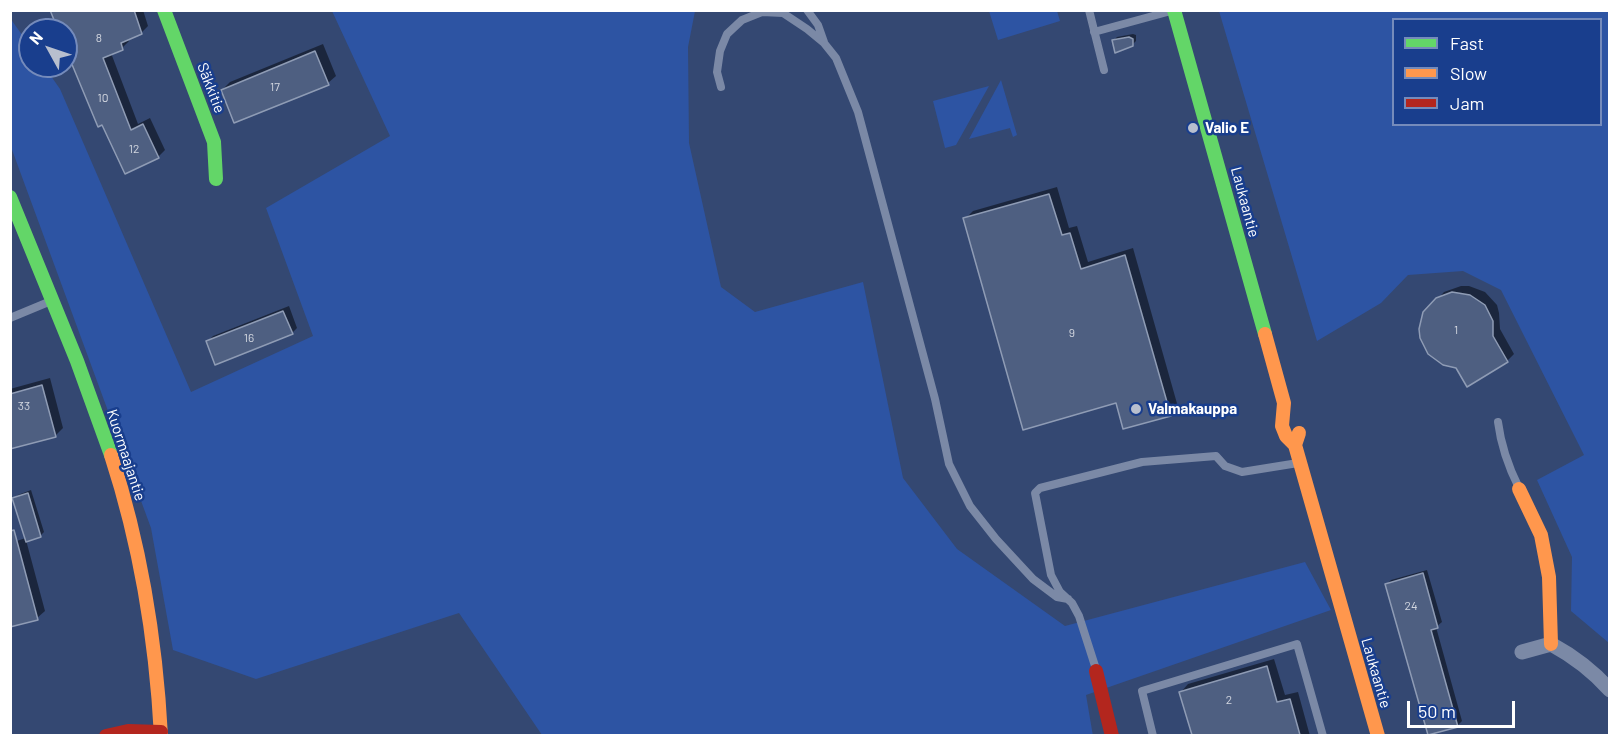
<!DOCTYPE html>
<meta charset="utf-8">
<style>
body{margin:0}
#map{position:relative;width:1620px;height:746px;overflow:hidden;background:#344872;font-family:Barlow,sans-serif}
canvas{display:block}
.frame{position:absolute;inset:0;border:12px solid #fff;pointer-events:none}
.legend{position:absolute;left:1392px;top:18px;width:210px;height:108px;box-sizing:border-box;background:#193e8d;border:2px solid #758bbb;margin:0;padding:8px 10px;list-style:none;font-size:18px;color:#fff}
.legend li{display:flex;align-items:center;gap:12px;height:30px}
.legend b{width:30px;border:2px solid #758bbb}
.north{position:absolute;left:18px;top:18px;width:60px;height:60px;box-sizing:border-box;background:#193e8d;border:2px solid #758bbb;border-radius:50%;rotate:310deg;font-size:16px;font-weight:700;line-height:24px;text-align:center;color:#fff}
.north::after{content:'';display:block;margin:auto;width:21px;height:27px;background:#b8bfce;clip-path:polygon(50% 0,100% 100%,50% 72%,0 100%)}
.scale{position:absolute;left:1407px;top:701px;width:108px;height:27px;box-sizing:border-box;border:3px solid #fff;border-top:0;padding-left:8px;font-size:18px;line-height:21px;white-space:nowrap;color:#fff;-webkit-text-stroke:4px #193e8d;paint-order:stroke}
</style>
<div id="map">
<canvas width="1620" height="746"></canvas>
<div class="frame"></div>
<ul class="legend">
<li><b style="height:8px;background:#63d668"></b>Fast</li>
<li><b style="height:8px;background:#ff974d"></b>Slow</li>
<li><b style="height:8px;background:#b3261e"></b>Jam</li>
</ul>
<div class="north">N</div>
<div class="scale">50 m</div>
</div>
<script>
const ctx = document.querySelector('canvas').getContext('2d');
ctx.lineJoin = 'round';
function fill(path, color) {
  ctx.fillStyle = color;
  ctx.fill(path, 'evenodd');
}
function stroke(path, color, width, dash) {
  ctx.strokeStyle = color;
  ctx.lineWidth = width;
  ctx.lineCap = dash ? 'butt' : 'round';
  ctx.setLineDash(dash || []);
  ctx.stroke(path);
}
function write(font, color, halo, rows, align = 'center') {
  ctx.font = font + ' Barlow,sans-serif';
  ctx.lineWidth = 5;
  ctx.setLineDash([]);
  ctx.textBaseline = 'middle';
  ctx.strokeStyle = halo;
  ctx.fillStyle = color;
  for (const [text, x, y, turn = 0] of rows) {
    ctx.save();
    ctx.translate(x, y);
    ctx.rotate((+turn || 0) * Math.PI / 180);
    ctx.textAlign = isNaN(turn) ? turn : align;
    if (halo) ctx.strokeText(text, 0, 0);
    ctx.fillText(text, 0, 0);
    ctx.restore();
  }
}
fill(new Path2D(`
 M332,11H695L688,47L689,143L721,287L755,312L863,282L903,478L957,549L1065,626L1305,562L1331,610L1086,695L1093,736L542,735L459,613L256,679L173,650L151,528L11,147L10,18L30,46V66H44L60,89L191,392L313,336L266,208L390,136Z
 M989,11H1057L1060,21L998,40Z
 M1219,11H1609V643L1571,611L1572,557L1537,480L1584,455L1501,290L1463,271L1408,275L1381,303L1317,341ZM1394,20H1600V124H1394Z
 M1001,80L1017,135L1013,137L1010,128L969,139Z
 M989,86L956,145L945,148L933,101Z`), '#2d54a3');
fill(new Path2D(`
 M51,10H143L148,26L141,33L128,38L129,41L122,48L111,53L138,124L150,118L165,150L158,157L126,172L66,46V30H59Z
 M1133,34L1136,35V41L1132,45L1113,41L1117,37Z
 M323,44L336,76L328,83L222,90L230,82Z
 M1057,187L1069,228L1077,226L1088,262L1133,248L1178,407L1170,414L1117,401L965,219L973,211Z
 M1461,286H1469L1485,292L1497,305L1499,313L1500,329L1514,354L1507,361L1437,300L1444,292Z
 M289,306L297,328L292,333L207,342L213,336Z
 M50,378L63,428L55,436L10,448V389Z
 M31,490L44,532L40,536L26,540L45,611L37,618L10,543L26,538L14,498L18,495Z
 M1427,570L1442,622L1436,627L1462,721L1457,726L1387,584L1391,580Z
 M1274,659L1285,695L1298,692L1310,736H1194L1181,692L1188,684Z`), '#0007');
const building = new Path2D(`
 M50,10H134L142,34L121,43L123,50L103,58L131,130L143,124L159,158L125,174L102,125L98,127L66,50V30H58Z
 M1129,37L1133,39V46L1115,53L1112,40Z
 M315,51L329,85L234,123L221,90Z
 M1049,194L1062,235L1070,233L1081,269L1125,255L1171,416L1123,429L1116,403L1023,430L963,218Z
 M1452,292L1470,295L1485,305L1493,321V336L1508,362L1467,387L1456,368L1443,365L1428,354L1420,338L1419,329L1423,312L1436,298Z
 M283,311L293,334L215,365L206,341Z
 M42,385L56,437L10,449V394Z
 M28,493L41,537L26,542L12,498Z
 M14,530L38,620L10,627V531Z
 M1423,573L1438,628L1431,630L1458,727L1428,735L1385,584Z
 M1267,666L1277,702L1290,699L1300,735H1192L1179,692Z`);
fill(building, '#4e5f81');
stroke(building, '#8f9cb5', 1.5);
stroke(new Path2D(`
 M807,10L818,25L824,42
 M1089,10L1104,70
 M1094,32L1171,11
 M721,87L717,72L720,51L727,34L742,20L762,12L783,13L807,29L824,43L836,58L858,112L935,399L949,464L970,506L996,539L1033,579L1057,597L1068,599
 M10,318L51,301
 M1498,422C1501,446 1508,466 1519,488
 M1096,669L1079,616L1072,603L1060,592L1051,575L1035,493L1040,488L1142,462L1216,456L1225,466L1242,472L1298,463
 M1153,736L1142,691L1297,644L1323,736`), '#7b89a6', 8);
stroke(new Path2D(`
 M1522,652L1551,644C1575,657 1592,670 1610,690`), '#7b89a6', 15);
stroke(new Path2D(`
 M164,10L214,142L216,179
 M1174,10L1265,334
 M10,197L77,361L111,455`), '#63d668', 14);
stroke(new Path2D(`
 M1265,334L1284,403L1282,426L1286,436L1295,445
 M1299,433L1295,445L1378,736
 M111,455C141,547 156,640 161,736
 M1519,489L1541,535L1549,577L1551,644`), '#ff974d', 14);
stroke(new Path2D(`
 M1096,671L1112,736
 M106,736L128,731L161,732`), '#b3261e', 14);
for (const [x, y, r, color] of [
 [1193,128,6,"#b8bfce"],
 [1136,409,6,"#b8bfce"]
]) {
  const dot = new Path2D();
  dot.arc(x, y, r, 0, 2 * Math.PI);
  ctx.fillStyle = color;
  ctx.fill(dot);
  stroke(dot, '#193e8d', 2);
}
write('12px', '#d3d7e0', null, [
 ["8",99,38],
 ["17",275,87],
 ["10",103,98],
 ["12",134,149],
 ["1",1456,330],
 ["9",1072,333],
 ["16",249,338],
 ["33",24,406],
 ["24",1411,606],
 ["2",1229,700]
]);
write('15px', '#fff', '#193e8d', [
 ["Säkkitie",211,88,69],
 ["Laukaantie",1245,202,75],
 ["Kuormaajantie",126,455,72],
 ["Laukaantie",1376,673,74]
]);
write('bold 15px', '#fff', '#193e8d', [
 ["Valio E",1205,128],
 ["Valmakauppa",1148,409]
], 'left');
</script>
